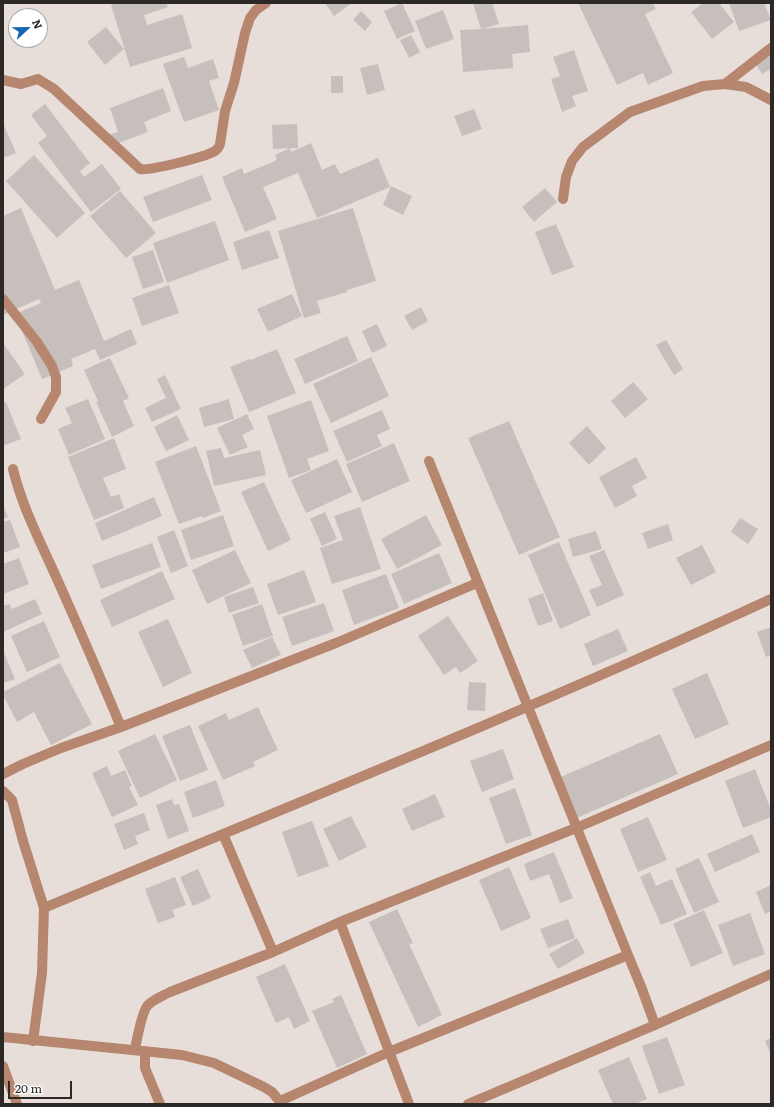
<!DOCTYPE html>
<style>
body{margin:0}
#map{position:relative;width:774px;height:1107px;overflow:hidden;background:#e7deda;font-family:Literata,serif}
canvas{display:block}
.frame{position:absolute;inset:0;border:4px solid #2b2826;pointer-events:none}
.north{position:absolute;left:8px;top:8px;width:40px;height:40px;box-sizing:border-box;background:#fff;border:1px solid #aaa9a8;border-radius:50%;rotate:68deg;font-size:11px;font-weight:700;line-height:16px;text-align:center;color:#2b2826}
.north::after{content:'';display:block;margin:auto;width:14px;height:18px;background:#1666b5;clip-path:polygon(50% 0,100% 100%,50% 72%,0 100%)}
.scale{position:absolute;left:8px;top:1081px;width:64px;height:18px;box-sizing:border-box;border:2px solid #2b2826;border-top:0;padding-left:5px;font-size:12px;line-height:14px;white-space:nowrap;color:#2b2826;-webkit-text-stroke:3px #fff;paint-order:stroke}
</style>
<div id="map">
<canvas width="774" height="1107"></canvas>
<div class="frame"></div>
<div class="north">N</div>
<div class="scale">20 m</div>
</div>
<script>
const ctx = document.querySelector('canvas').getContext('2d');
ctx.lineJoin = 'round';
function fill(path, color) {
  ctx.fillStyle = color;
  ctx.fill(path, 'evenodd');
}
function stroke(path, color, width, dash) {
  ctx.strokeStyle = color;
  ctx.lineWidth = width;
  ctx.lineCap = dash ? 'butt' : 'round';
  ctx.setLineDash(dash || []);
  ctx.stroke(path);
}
fill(new Path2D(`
 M117,3H166L168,7L144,15L147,25L182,14L192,48L130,67L111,5Z
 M325,3H352L334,16Z
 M402,3L415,31L397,39L384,11Z
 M473,3H492L499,24L482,29L528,25L530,52L512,54L513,68L463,72L460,30L481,29Z
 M578,3H653L656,9L645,14L673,73L648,85L643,73L617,85Z
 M703,3H719L734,22L712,39L691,12Z
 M729,3H764L771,20L739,31Z
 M443,10L454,39L426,49L415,21Z
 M361,11L372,22L365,31L353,20Z
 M106,27L124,49L105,65L87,42Z
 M411,35L420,52L409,58L400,40Z
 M771,47V69L762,74L752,58Z
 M574,50L588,91L572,96L576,106L562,112L551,79L560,76L553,57Z
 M184,57L188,68L213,59L219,78L209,81L219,110L184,122L163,64Z
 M378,64L385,90L367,95L360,68Z
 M331,76H343V93H331Z
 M163,88L171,111L144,122L148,132L110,146L106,136L118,132L110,108Z
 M45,104L90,163L80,171L84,177L102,164L121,189L91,212L38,143L47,136L31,115Z
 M474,109L482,129L462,136L454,116Z
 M3,123L16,153L3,158Z
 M297,124L298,148L273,149L272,125Z
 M311,143L322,170L335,164L340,174L378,158L390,187L317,218L298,173L263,187L277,219L245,232L222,177L242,168L244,174L277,160L275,155L290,148L291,152Z
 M34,155L85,213L57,238L6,181Z
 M202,175L212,200L153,222L143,197Z
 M391,186L412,196L403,215L383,205Z
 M545,188L557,202L534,222L522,207Z
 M120,191L156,233L126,258L90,216Z
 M21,208L55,290L79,280L104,341L131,329L137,344L100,360L95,349L71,359L73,366L42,379L15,314L41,303L39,299L3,315V216Z
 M353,208L376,281L347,290V292L317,301L321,313L304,318L278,231Z
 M215,221L229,260L167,283L153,243Z
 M556,224L574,267L552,275L535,232Z
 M269,230L279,258L242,270L233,242Z
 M153,250L164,282L143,289L132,257Z
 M169,285L179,313L142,326L132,298Z
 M292,294L302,316L268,332L257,309Z
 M421,307L428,321L412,330L404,316Z
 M377,324L387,346L372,353L362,331Z
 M347,336L358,361L305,384L294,359Z
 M666,340L683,369L674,375L656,345Z
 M3,343L25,374L3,389Z
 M277,349L296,393L249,412L230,367L250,359L251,360Z
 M371,357L389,396L331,423L313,384Z
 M110,358L129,398L123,401L134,426L112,437L96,402L98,401L84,370Z
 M165,375L181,409L152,422L145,408L166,398L157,379Z
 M633,382L648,399L625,418L611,401Z
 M88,399L105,439L69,455L58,429L72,423L65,408Z
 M229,399L234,419L204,427L199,408Z
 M311,400L329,451L307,459L311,470L289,478L267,416Z
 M6,402L21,439L3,446V403Z
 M382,410L390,429L377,435L382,446L347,462L333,431Z
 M247,414L254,429L242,435L248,447L230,455L217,428Z
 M177,415L189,440L166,451L154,427Z
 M509,421L560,537L519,555L468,438Z
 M587,426L606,448L589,465L569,443Z
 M114,438L126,469L103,478L111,497L119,494L124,508L94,520L68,457Z
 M394,443L410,481L362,502L346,464Z
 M196,446L221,511L203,518L202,516L179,524L155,462Z
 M221,448L224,458L260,450L266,475L214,486L206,451Z
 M636,457L647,478L632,486L637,496L615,508L599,477Z
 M337,459L352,492L306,513L291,480Z
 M264,482L291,540L268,551L241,492Z
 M154,497L162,516L102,541L95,523Z
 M3,505L8,517L3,519Z
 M360,507L381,569L332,584L320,548L343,540L334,516Z
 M325,512L337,539L322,546L310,519Z
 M223,515L234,546L191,560L181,530Z
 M426,515L442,545L397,569L381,539Z
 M740,518L758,529L748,544L731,532Z
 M10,520L20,547L3,553V522Z
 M668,524L673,540L648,549L642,533Z
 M174,530L188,566L171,573L157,537Z
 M596,531L602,549L573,557L568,539Z
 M559,542L591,615L560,629L528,555Z
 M152,543L161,567L101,589L92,565Z
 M702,545L716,572L691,585L676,558Z
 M235,550L251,583L207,604L192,570Z
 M604,550L624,595L597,607L589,590L602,585L589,556Z
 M439,553L452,583L404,604L391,574Z
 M19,558L29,584L3,594V564Z
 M304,570L316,602L278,615L267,584Z
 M162,571L175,599L112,627L100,600Z
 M386,574L399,608L354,625L342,590Z
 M253,587L259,603L229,613L224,597Z
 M543,593L553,621L538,626L528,599Z
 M35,599L42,614L3,632V606L9,604L12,609Z
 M324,603L334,631L292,646L282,617Z
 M262,604L273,636L243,646L232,615Z
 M448,616L478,661L460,673L456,667L444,675L418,636Z
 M168,619L192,673L163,687L138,632Z
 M44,621L60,657L27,672L11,636Z
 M771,627V655L766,657L757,632Z
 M618,629L628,651L593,666L584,644Z
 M272,637L281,655L252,668L243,650Z
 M3,650L15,679L3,683Z
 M60,663L92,724L51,745L34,712L17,722L3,695V692Z
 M707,673L729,724L695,739L672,689Z
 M469,682L486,683L485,711L467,710Z
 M258,707L278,750L253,762L255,766L223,780L198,726L226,713L229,720Z
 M190,725L208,770L180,781L162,736Z
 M155,734L177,780L140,798L118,751Z
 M660,734L678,774L572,820L554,780Z
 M503,749L514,779L482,792L470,761Z
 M107,766L111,776L125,770L132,786L129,787L138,805L112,817L92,773Z
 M755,769L771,810V817L743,828L725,781Z
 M216,780L225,806L193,818L184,792Z
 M515,788L532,835L506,844L489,798Z
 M435,794L445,817L412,831L402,809Z
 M172,799L174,805L179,804L189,831L168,839L156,805Z
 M144,813L150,830L135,836L138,844L124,850L114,824Z
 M351,816L367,847L339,861L323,829Z
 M648,817L667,860L638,872L620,829Z
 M312,821L329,866L298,877L282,832Z
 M752,834L760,852L715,872L707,854Z
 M554,852L573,898L560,903L549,874L530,881L524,864Z
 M699,858L719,902L694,913L675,869Z
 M509,867L531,918L501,931L479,880Z
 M198,869L211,898L193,906L180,877Z
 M650,872L656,886L672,879L687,914L661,925L640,877Z
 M175,877L186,905L172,910L175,917L158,923L145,889Z
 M771,885V911L765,914L756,892Z
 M397,909L413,943L409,944L442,1015L418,1027L369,922Z
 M704,910L723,953L691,967L673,924Z
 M750,913L765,954L733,966L718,925Z
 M568,919L575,938L548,948L540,929Z
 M577,938L585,953L558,969L549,954Z
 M285,964L310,1021L294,1029L289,1017L276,1023L256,977Z
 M341,995L367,1054L337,1068L312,1011L334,1002L332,999Z
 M667,1037L685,1085L659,1094L642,1046Z
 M771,1038V1055L765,1041Z
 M629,1057L647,1099L635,1104H613L598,1070Z`), '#c7bfbb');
stroke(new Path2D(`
 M3,80L21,84L38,79L54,89L140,169C150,171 205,157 215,151C218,149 219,147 220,144L225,111L234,83L245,33L250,18L256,10L266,3
 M725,84L771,48
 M563,199L566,177L572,161L583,147L630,112L703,86L725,84L746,87L771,100
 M3,299L37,342L52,366L56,377V392L41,419
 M429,461L628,955
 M13,469C22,507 41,543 57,579C79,628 100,677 121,727
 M3,774L23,764L61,748L121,727L336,643L477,583
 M3,791L12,800L23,841L44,908L42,973L33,1041
 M223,834L273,952
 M44,908C287,807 532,709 771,599
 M340,922L409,1104
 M135,1049C137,1039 142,1011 148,1005C154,999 163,996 170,992L273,952L340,922L576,828L771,745
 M145,1051V1068L160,1104
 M3,1066L17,1104
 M280,1101L389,1052L628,955L642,989L655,1025
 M468,1104L655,1025L771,974`), '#b7866e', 10);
stroke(new Path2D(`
 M3,1037L182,1055L214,1063L264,1087L272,1092L282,1104`), '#b7866e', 10);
</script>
